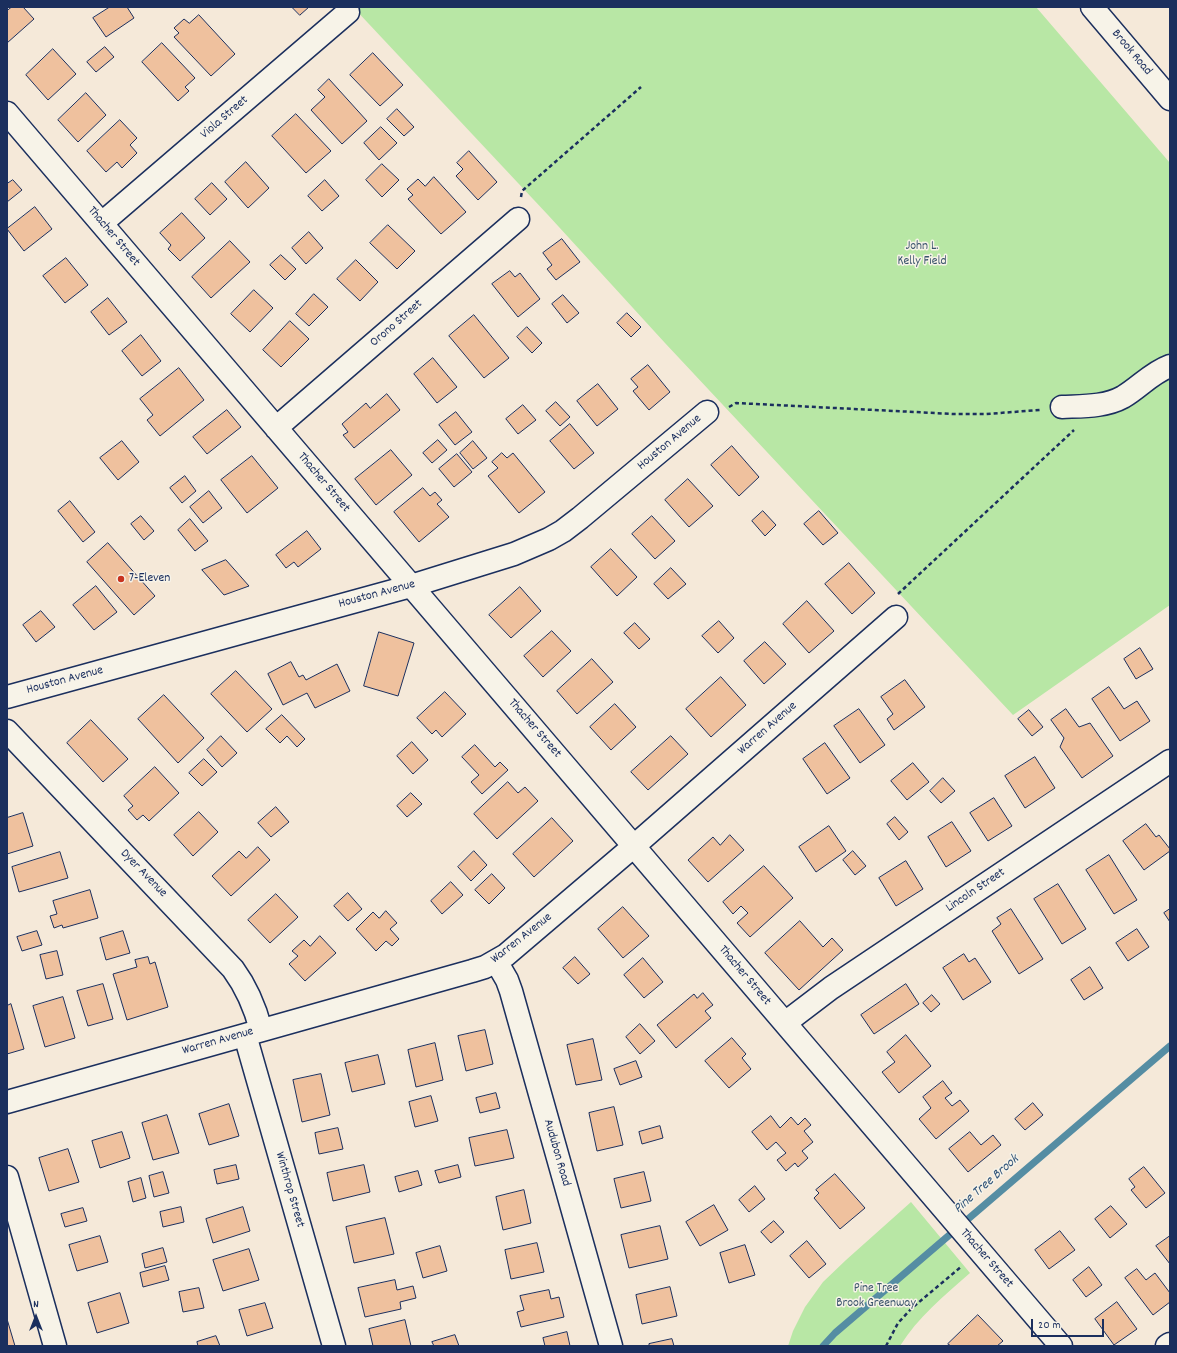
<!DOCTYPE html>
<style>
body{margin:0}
#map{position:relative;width:1177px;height:1353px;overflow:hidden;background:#f5e9d9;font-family:Dekko,sans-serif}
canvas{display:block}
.frame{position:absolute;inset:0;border:8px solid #1b2f5e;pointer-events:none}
.north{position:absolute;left:16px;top:1297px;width:40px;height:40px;-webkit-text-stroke:3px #f7f3e8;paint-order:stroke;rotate:0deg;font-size:11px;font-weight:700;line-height:16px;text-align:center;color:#1b2f5e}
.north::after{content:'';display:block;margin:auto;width:14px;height:18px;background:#1b2f5e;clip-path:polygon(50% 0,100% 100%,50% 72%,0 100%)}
.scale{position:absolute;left:1031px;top:1319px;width:73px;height:18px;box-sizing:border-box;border:2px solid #1b2f5e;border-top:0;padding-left:5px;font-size:12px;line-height:14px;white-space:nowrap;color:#1b2f5e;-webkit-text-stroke:3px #f7f3e8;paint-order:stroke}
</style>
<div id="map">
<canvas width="1177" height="1353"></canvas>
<div class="frame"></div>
<div class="north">N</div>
<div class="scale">20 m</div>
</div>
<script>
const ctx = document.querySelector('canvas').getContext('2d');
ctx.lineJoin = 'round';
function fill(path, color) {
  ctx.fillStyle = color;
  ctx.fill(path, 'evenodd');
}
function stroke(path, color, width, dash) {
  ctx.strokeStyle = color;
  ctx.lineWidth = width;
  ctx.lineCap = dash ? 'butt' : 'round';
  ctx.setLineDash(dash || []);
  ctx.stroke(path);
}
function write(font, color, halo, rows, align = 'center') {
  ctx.font = font + ' Dekko,sans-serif';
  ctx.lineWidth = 3;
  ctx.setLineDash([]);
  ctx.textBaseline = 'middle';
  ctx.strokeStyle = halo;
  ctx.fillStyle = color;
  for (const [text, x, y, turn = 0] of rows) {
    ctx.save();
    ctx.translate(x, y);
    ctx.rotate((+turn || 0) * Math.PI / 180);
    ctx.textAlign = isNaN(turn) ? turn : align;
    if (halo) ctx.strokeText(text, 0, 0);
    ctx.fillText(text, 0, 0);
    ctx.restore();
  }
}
fill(new Path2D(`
 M353,7H1036L1170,163V605L1013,715L665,343L548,215Z
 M911,1202L970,1273C944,1296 918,1317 900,1346H788L793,1331L805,1307L823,1282L846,1260Z`), '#b8e7a5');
stroke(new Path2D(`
 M823,1346L835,1333L1170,1046`), '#558da3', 7);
const building = new Path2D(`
 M12,7H23L34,19L7,43V11Z
 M110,7H127L134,18L106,37L93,18Z
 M292,7H309L300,15Z
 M199,15L235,54L211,76L174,37L179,33L174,28L184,19L189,23Z
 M162,43L195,78L185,87L189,91L178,101L142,62Z
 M105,47L114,57L96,72L87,62Z
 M53,49L76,74L48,100L26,75Z
 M373,53L403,85L380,106L350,75Z
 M329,79L367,121L342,144L311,110L325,97L318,90Z
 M86,93L106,115L78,142L58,120Z
 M397,109L414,127L404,136L387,119Z
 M296,114L331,151L306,173L272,136Z
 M120,120L137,138L130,145L137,153L122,168L117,162L106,172L87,151Z
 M381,127L397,143L379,160L364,143Z
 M469,151L497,182L478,200L456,176L463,169L457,163Z
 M246,162L269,188L248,208L225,182Z
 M382,164L399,180L382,197L366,180Z
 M434,177L466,212L441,234L408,199L413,195L407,189L418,179L425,186Z
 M13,180L22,190L7,202V184Z
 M325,180L339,196L322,211L308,196Z
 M212,183L227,199L210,215L195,199Z
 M35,207L52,229L24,251L7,229Z
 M182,213L205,238L180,261L168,249L171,245L160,233Z
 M388,225L415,251L397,269L370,243Z
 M309,232L323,248L306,264L292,248Z
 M562,239L580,262L556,280L547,269L552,265L543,253Z
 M230,241L250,262L211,298L192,277Z
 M281,255L296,269L285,280L270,265Z
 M66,258L88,285L65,303L43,276Z
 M356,260L378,282L360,301L337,279Z
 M510,271L515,277L520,273L540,299L518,317L492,284Z
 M254,290L273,308L250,332L231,314Z
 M314,294L328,307L309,326L296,314Z
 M563,295L579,313L567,323L552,304Z
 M108,298L127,322L109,335L91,312Z
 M627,313L641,327L631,337L617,323Z
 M474,315L509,358L484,378L449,336Z
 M290,321L309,339L281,367L263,350Z
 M527,327L542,343L532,353L517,337Z
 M141,335L161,361L142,376L122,351Z
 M433,358L457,387L437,403L414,374Z
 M648,365L670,392L649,410L633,391L638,387L631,379Z
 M179,368L204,400L160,436L147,420L153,415L140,399Z
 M598,384L618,409L597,426L577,401Z
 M387,394L400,410L354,448L343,435L348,432L342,424L366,403L370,408Z
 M556,402L570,417L560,426L546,411Z
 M523,405L536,420L518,434L506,419Z
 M227,410L241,427L207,454L193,437Z
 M456,412L472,432L455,445L439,425Z
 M570,424L594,453L574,469L550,441Z
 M438,440L447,450L432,463L423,453Z
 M122,441L139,462L118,480L100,458Z
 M473,441L487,458L473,469L460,453Z
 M732,446L759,477L739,496L711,465Z
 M391,450L412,475L376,505L355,479Z
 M502,453L507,458L513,453L545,492L519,513L488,476L498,468L492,462Z
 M457,454L472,472L454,487L439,469Z
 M252,456L278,488L247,513L221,480Z
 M185,476L196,491L182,503L170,488Z
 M688,479L713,506L689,527L665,500Z
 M423,488L430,496L435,492L442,500L437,504L449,517L419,542L394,512Z
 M209,491L222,508L203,523L190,507Z
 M70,501L95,532L83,542L58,511Z
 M763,511L776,525L765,536L752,521Z
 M819,511L838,533L823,545L804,524Z
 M141,516L154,531L144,540L131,524Z
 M652,516L675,541L655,559L632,534Z
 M190,519L208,541L195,551L178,530Z
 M307,531L321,549L298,567L294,562L286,568L276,555Z
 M108,543L155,596L134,615L87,562Z
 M611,549L637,577L617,596L591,567Z
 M226,560L249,586L224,595L202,570Z
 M849,563L875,593L852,614L825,584Z
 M671,568L686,584L668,599L654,584Z
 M96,586L117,612L94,630L73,605Z
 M520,587L541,611L511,638L489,615Z
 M807,601L834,631L809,653L783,624Z
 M41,611L55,627L36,642L23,625Z
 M719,621L734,638L718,653L702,636Z
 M635,623L650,639L639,649L624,633Z
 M552,631L571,651L543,677L524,656Z
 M379,632L414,643L398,696L364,686Z
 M765,642L786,664L764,684L744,661Z
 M1140,648L1153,669L1136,679L1124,659Z
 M592,659L613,682L577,714L557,691Z
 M291,662L299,677L303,675L306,680L337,664L350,691L315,708L307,693L283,705L268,674Z
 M236,671L272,709L247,732L211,694Z
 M721,677L746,705L711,737L686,709Z
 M905,680L925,707L894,730L887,719L893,714L881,697Z
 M1109,687L1124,709L1137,701L1150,721L1120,741L1092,699Z
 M445,692L466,714L442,737L436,730L432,734L417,718Z
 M164,695L204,738L178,763L138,719Z
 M615,704L636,727L611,750L590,727Z
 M859,709L885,745L860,763L834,726Z
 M1066,709L1079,727L1090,723L1113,756L1082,778L1060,747L1064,738L1051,720Z
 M1029,710L1043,727L1032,736L1018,719Z
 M282,715L305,739L297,747L287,736L280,743L266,729Z
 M91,720L128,759L103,782L67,743Z
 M221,736L237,753L222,767L207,750Z
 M671,736L688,754L648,790L631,772Z
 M412,742L428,760L413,774L397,756Z
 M825,743L850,778L827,794L803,759Z
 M475,745L495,767L500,762L508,770L482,794L471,782L479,775L462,757Z
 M1035,757L1055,788L1025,808L1005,776Z
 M204,759L217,772L202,786L189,773Z
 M913,763L929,782L907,800L891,781Z
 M155,767L179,793L149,821L143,815L137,820L128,810L133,806L124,796Z
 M943,778L955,791L941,803L930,791Z
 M508,782L518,793L525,787L538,801L497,839L474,814Z
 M411,793L422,804L407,817L397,806Z
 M994,798L1012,826L988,841L970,813Z
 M276,807L289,822L271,837L258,823Z
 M199,812L218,832L193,856L174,835Z
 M23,813L33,846L7,854V818Z
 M895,817L908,832L899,840L887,824Z
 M552,818L573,841L534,877L513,854Z
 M952,822L971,851L946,867L928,837Z
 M1146,824L1156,837L1159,835L1170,849V851L1144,870L1123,841Z
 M829,826L846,851L816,872L799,847Z
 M730,835L744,850L708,882L688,860L713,837L720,845Z
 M258,847L270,860L231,896L212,876L239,851L246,858Z
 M474,851L487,865L471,881L458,867Z
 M853,851L866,866L855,875L843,860Z
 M60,852L68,878L19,892L12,867Z
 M1109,855L1137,900L1114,914L1086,870Z
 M906,861L923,889L896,906L879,878Z
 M764,866L793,898L750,937L737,923L748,913L741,906L733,914L723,902Z
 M492,874L505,888L489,904L475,890Z
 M451,882L463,895L442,914L431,901Z
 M1058,884L1086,929L1062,944L1034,899Z
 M90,890L98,918L63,928L62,925L54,928L50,916L57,914L53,901Z
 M348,893L362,909L348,921L334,906Z
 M276,894L298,917L270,943L248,920Z
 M623,907L649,936L623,958L598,929Z
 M1011,909L1043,959L1019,974L992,931L1001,924L997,918Z
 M1170,909V922L1164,913Z
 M386,911L397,923L390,929L399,939L392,946L386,941L376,951L356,929L373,912L379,918Z
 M800,921L823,947L832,938L843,950L799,990L765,953Z
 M1137,929L1149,947L1128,961L1116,943Z
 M37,931L42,945L22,951L17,937Z
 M123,931L130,953L106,960L100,938Z
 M320,936L336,953L305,981L289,964L298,956L292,951L304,940L310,946Z
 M57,951L63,975L46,979L40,955Z
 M964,954L969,962L975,958L991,982L963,1000L943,968Z
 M148,957L150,964L155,962L168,1007L127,1020L113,974L137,967L135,960Z
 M575,957L590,974L578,984L563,968Z
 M643,958L663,982L644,998L624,975Z
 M1090,967L1103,988L1084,1000L1071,980Z
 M103,984L113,1019L88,1026L77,991Z
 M906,984L919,1004L874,1034L861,1015Z
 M703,993L713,1005L705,1011L711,1018L676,1048L657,1025L694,994L697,998Z
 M932,995L940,1004L931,1012L923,1003Z
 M63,997L75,1038L45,1047L33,1006Z
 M11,1004L24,1049L7,1054V1006Z
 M640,1024L655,1041L640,1054L626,1037Z
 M485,1030L493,1064L466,1071L458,1036Z
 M906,1035L931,1066L899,1093L882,1072L895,1062L887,1052Z
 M732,1038L746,1054L742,1058L751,1069L729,1088L705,1061Z
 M593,1039L602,1080L576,1085L567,1045Z
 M435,1043L443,1080L416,1087L408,1050Z
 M378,1055L385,1084L352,1092L345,1063Z
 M636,1061L642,1077L620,1085L614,1069Z
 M321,1074L330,1115L302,1122L293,1080Z
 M943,1081L952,1093L945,1098L952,1106L960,1100L969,1111L936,1139L919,1119L931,1108L923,1097Z
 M496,1093L500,1108L480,1113L476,1098Z
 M431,1096L438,1121L415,1127L409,1102Z
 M1033,1103L1043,1115L1025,1130L1015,1119Z
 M229,1104L239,1136L209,1145L199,1114Z
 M614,1107L623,1145L597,1151L589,1113Z
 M167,1115L179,1153L153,1160L142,1123Z
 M771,1116L780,1128L791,1117L798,1125L805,1118L811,1125L804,1131L813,1142L802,1151L808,1158L798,1167L795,1163L786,1171L777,1160L786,1153L776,1142L767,1150L752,1132Z
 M660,1126L663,1138L642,1144L639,1132Z
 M338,1128L343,1149L319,1154L315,1133Z
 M507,1130L514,1158L475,1166L469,1138Z
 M122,1132L130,1158L100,1168L92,1141Z
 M970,1132L981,1145L993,1135L1001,1145L968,1172L949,1149Z
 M68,1149L79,1182L49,1191L39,1158Z
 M236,1165L239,1179L217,1184L214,1170Z
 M364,1165L370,1192L333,1201L327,1173Z
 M458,1165L461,1177L439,1183L435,1171Z
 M1144,1167L1165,1193L1146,1208L1131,1190L1135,1187L1129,1179Z
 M418,1171L422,1185L399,1192L395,1177Z
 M163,1172L169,1193L154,1197L149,1176Z
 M644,1172L651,1201L621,1208L614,1179Z
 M835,1174L865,1208L840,1229L814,1198L819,1193L816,1190Z
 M141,1178L146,1198L133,1202L128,1182Z
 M755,1186L765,1199L749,1212L739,1200Z
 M524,1190L531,1223L503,1230L496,1197Z
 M714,1205L728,1230L700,1246L686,1222Z
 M1111,1206L1127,1224L1110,1238L1095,1219Z
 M181,1207L184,1222L163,1227L160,1212Z
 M243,1207L250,1231L213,1243L206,1219Z
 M83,1208L87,1221L65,1227L61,1214Z
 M385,1218L394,1254L354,1263L346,1227Z
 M774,1221L784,1232L771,1243L761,1232Z
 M660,1226L668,1259L629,1268L621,1235Z
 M1060,1231L1075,1250L1049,1269L1035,1250Z
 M100,1236L108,1262L77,1271L69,1245Z
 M1170,1236V1264L1156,1246Z
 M807,1241L826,1264L809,1278L790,1256Z
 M537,1243L544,1272L511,1279L505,1250Z
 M745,1245L755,1275L729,1283L720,1253Z
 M440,1246L447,1271L423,1278L416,1253Z
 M163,1248L167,1262L145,1268L142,1254Z
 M249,1249L259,1280L223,1291L213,1260Z
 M165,1266L169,1280L143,1287L140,1273Z
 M1089,1267L1102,1285L1086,1297L1073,1280Z
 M1137,1269L1146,1280L1155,1273L1170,1293V1302L1153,1315L1125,1278Z
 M395,1280L397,1290L413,1286L416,1298L400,1302L401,1309L365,1317L358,1288Z
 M670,1287L677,1316L642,1324L636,1295Z
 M199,1288L204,1308L183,1312L179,1292Z
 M549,1290L551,1299L559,1297L564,1317L521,1327L517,1312L524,1310L520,1296Z
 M120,1293L129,1323L97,1333L88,1303Z
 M1117,1302L1137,1329L1114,1345L1095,1319Z
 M265,1303L273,1328L247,1336L239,1310Z
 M978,1315L1003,1341L997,1346H951L948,1344Z
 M7,1319L15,1346H7Z
 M405,1320L411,1346H373L369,1329Z
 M567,1332L570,1346H545L543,1338Z
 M455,1335L459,1346H434L432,1342Z
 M216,1336L220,1346H198L197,1342Z
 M672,1339L674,1346H649V1344Z`);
fill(building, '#efc19e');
stroke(building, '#1b2f5e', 1);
const minor = new Path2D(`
 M7,113L1061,1346
 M102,223L348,12
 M1062,407C1082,406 1105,407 1123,397C1140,387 1151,373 1170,366
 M276,428L518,219
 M7,697L411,586L514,554L549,539L563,531L580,518L707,412
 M7,731L233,969C247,988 255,1007 261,1030
 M496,961L507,980L511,991L611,1346
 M785,1023L831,988L1170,761
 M245,1035L334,1346
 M7,1102L472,971L485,967L506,955L634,846L896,617
 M7,1177L55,1346
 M1167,1346L1170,1344`);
const major = new Path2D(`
 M1092,7L1170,99`);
stroke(minor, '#1b2f5e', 25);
stroke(major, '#1b2f5e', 25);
stroke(new Path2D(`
 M521,197L522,191L641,87
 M729,407L736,403L954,414H986L1040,410
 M898,594L1074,430
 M886,1346L898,1323L912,1308L962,1266`), '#1b2f5e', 2.5, [4, 3]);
stroke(minor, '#f7f3e8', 22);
stroke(major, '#f7f3e8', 22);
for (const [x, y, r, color] of [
 [121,579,4,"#c8321e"]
]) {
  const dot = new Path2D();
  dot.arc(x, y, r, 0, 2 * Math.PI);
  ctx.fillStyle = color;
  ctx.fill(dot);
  stroke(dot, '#f7f3e8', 1.5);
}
write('13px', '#1b2f5e', '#f7f3e8', [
 ["Brook Road",1131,53,50],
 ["Viola Street",225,118,-41],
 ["Thacher Street",113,237,50],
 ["Orono Street",397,324,-41],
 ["Houston Avenue",670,443,-40],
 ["Thacher Street",323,483,50],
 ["Houston Avenue",377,595,-15],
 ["Houston Avenue",65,681,-15],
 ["Thacher Street",534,729,49],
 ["Warren Avenue",768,729,-41],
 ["Dyer Avenue",143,874,46],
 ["Lincoln Street",976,891,-34],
 ["Warren Avenue",522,939,-38],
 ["Thacher Street",744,976,50],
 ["Warren Avenue",218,1042,-16],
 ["Audubon Road",556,1153,74],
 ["Winthrop Street",289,1190,74],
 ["Thacher Street",986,1259,49]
]);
write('13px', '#3a546c', '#f7f3e8', [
 ["John L.",922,247],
 ["Kelly Field",922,262],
 ["Pine Tree",876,1289],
 ["Brook Greenway",876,1304]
]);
write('13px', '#1b2f5e', '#f7f3e8', [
 ["7-Eleven",129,579]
], 'left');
write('italic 14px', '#33567b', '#f7f3e8', [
 ["Pine Tree Brook",987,1185,-41]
]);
</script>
